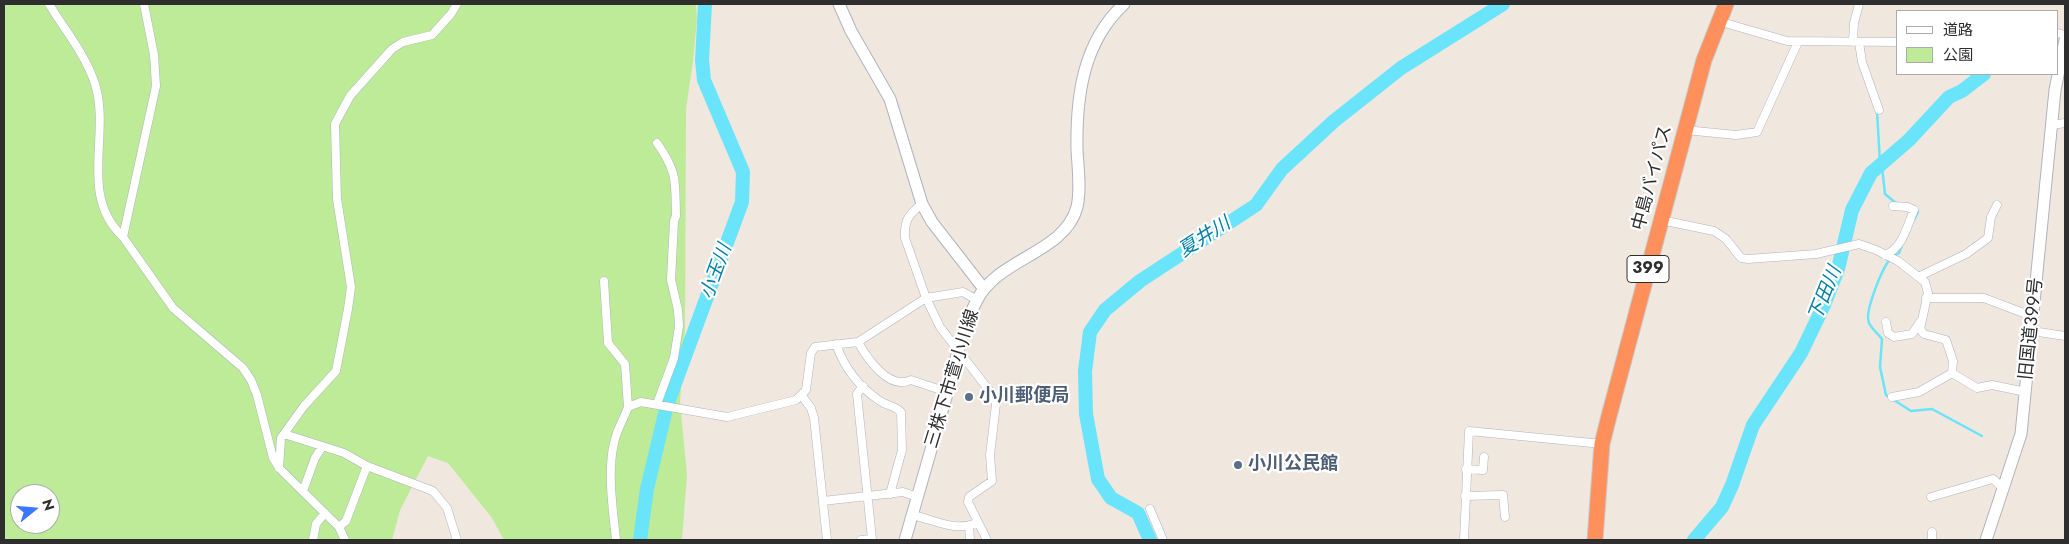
<!DOCTYPE html>
<meta charset="utf-8">
<style>
body{margin:0}
#map{position:relative;width:2069px;height:544px;overflow:hidden;background:#f0e7df;font-family:Jost,"Noto Sans JP",sans-serif}
canvas{display:block}
.frame{position:absolute;inset:0;border:5px solid #2e2e2e;pointer-events:none}
.legend{position:absolute;left:1896px;top:10px;width:162px;height:65px;box-sizing:border-box;background:#fff;border:1px solid #ababab;margin:0;padding:6px 9px;list-style:none;font-size:15px;color:#2e2e2e}
.legend li{display:flex;align-items:center;gap:10px;height:25px}
.legend b{width:25px;border:1px solid #ababab}
.north{position:absolute;left:10px;top:484px;width:50px;height:50px;box-sizing:border-box;background:#fff;border:1px solid #ababab;border-radius:50%;rotate:73deg;font-size:14px;font-weight:700;line-height:20px;text-align:center;color:#2e2e2e}
.north::after{content:'';display:block;margin:auto;width:18px;height:22px;background:#3d77ff;clip-path:polygon(50% 0,100% 100%,50% 72%,0 100%)}
</style>
<div id="map">
<canvas width="2069" height="544"></canvas>
<div class="frame"></div>
<ul class="legend">
<li><b style="height:6px;background:#fff"></b>道路</li>
<li><b style="height:14px;background:#bdeb97"></b>公園</li>
</ul>
<div class="north">N</div>
</div>
<script>
const ctx = document.querySelector('canvas').getContext('2d');
ctx.lineJoin = 'round';
function fill(path, color) {
  ctx.fillStyle = color;
  ctx.fill(path, 'evenodd');
}
function stroke(path, color, width, dash) {
  ctx.strokeStyle = color;
  ctx.lineWidth = width;
  ctx.lineCap = dash ? 'butt' : 'round';
  ctx.setLineDash(dash || []);
  ctx.stroke(path);
}
function write(font, color, halo, rows, align = 'center') {
  ctx.font = font + ' Jost,"Noto Sans JP",sans-serif';
  ctx.lineWidth = 4.5;
  ctx.setLineDash([]);
  ctx.textBaseline = 'middle';
  ctx.strokeStyle = halo;
  ctx.fillStyle = color;
  for (const [text, x, y, turn = 0] of rows) {
    ctx.save();
    ctx.translate(x, y);
    ctx.rotate((+turn || 0) * Math.PI / 180);
    ctx.textAlign = isNaN(turn) ? turn : align;
    if (halo) ctx.strokeText(text, 0, 0);
    ctx.fillText(text, 0, 0);
    ctx.restore();
  }
}
fill(new Path2D(`
 M4,4H696L697,19L693,61L686,109L685,332L680,402L687,475L682,540H504L492,518L448,463L428,456L400,510L392,540H4ZM20,494H50V524H20Z`), '#bdeb97');
stroke(new Path2D(`
 M1877,111L1880,163
 M1879,164L1882,167L1885,194L1897,204
 M1914,220L1918,212L1916,209
 M1894,256L1899,253L1902,245
 M1890,259C1882,269 1864,312 1869,323C1872,329 1878,334 1882,339L1880,367L1886,395L1911,411L1932,409L1982,436`), '#69e4fb', 2.5);
stroke(new Path2D(`
 M640,540L647,489L667,405L742,202L743,172L704,80L702,60L705,4
 M1150,540L1138,513L1111,498L1098,479L1086,414L1085,371L1090,332L1105,310L1140,281L1256,205L1282,169L1334,121L1401,68L1503,4
 M1694,540L1722,507L1732,485L1753,425L1801,353L1824,305L1838,269L1852,210L1871,173L1909,140L1949,97L1962,91L1984,74`), '#69e4fb', 14);
const street = new Path2D(`
 M49,4C64,29 86,55 95,84C111,135 78,195 123,237
 M144,4L154,55L156,86L123,237L173,308L243,368L251,380L257,395L273,458L279,468L339,527L345,540
 M1718,21L1787,41L1898,42
 M2058,33L2065,35
 M1853,42L1854,23L1859,4
 M1859,42L1862,62L1879,110
 M2052,125L2065,123
 M1685,130L1736,135L1757,132L1798,42
 M657,143C678,173 675,181 676,216L674,221L671,280L678,310L679,326L674,358L657,404
 M922,204C909,214 904,220 905,238L926,298L940,327L992,394L996,404L990,455L992,481L969,497L968,502L987,540
 M1661,220L1714,231L1726,239L1741,258L1748,259L1816,254L1859,244L1876,250L1898,261L1925,282L1928,293L1920,329L1924,334L1946,340L1953,361L1952,373L1977,388L1992,385L2026,392
 M1885,255C1903,248 1907,226 1914,210L1907,207L1893,206
 M1920,276L1966,254L1988,238L1991,217L1997,205
 M604,281L608,343L625,364L628,407
 M1926,298H1984L2034,317
 M1886,322L1888,333L1894,337L1912,334L1920,322
 M2032,331L2065,336
 M858,342C867,358 889,391 911,380L947,392
 M836,344C844,367 859,387 880,401C887,406 894,405 901,412L902,450L890,494
 M802,396L811,408L814,418L827,540
 M1892,397L1919,392L1952,373
 M284,434L344,453L367,466
 M279,468L281,438L304,406L336,371L348,309L351,287L337,199L335,124L350,96L392,49L403,42L432,35L451,14L457,4
 M1466,469L1483,470L1484,457
 M303,491L315,458L322,447
 M1465,496L1503,495L1505,517
 M1931,497L1993,479L2004,489
 M823,501L903,492L917,497
 M1150,509L1163,540
 M912,515C936,520 955,533 978,522
 M969,526L970,540
 M339,527L346,521L367,466L433,491L447,508L457,540
 M1932,532V540
 M313,540L316,524L325,513
 M616,540C613,509 607,474 614,443C616,431 624,419 628,407L641,402L727,417L796,400L806,390L811,353L815,347L858,342L926,298L963,292L977,300
 M861,540L872,539L857,394L863,386
 M1464,540L1469,431L1602,444`);
const secondary = new Path2D(`
 M839,4L851,31L890,99L922,204L932,222L984,289
 M905,540C919,491 933,443 947,394C955,363 962,329 977,300C998,258 1065,253 1077,207C1081,189 1078,168 1077,150C1076,96 1083,42 1124,4
 M1986,540L2021,434L2055,90L2065,40`);
const highway = new Path2D(`
 M1595,540L1602,444L1609,416L1704,60L1726,4`);
stroke(street, '#afb4be', 9);
stroke(secondary, '#afb4be', 13);
stroke(highway, '#c9c9c9', 17);
stroke(street, '#fff', 8);
stroke(secondary, '#fff', 11);
stroke(highway, '#ff905b', 15);
for (const [x, y, r, color] of [
 [969,397,5,"#5c6f8a"],
 [1238,465,5,"#5c6f8a"]
]) {
  const dot = new Path2D();
  dot.arc(x, y, r, 0, 2 * Math.PI);
  ctx.fillStyle = color;
  ctx.fill(dot);
  stroke(dot, '#fff', 2);
}
for (const [x, y, w] of [
 [1648,269,42]
]) {
  const box = new Path2D();
  box.roundRect(x - w / 2, y - 13.5, w, 27, 4);
  ctx.fillStyle = '#fff';
  ctx.fill(box);
  stroke(box, '#2e2e2e', 1);
}
write('bold 16px', '#2e2e2e', null, [
 ["399",1648,269]
]);
write('18px', '#2e2e2e', '#fff', [
 ["中島バイパス",1653,178,-75],
 ["旧国道399号",2032,329,-84],
 ["三株下市萱小川線",953,379,-73]
]);
write('bold 18px', '#4e5e75', '#fff', [
 ["小川郵便局",979,397],
 ["小川公民館",1248,465]
], 'left');
write('italic 19px', '#0180a7', '#fff', [
 ["夏井川",1205,238,-33],
 ["小玉川",717,272,-70],
 ["下田川",1826,294,-68]
]);
</script>
